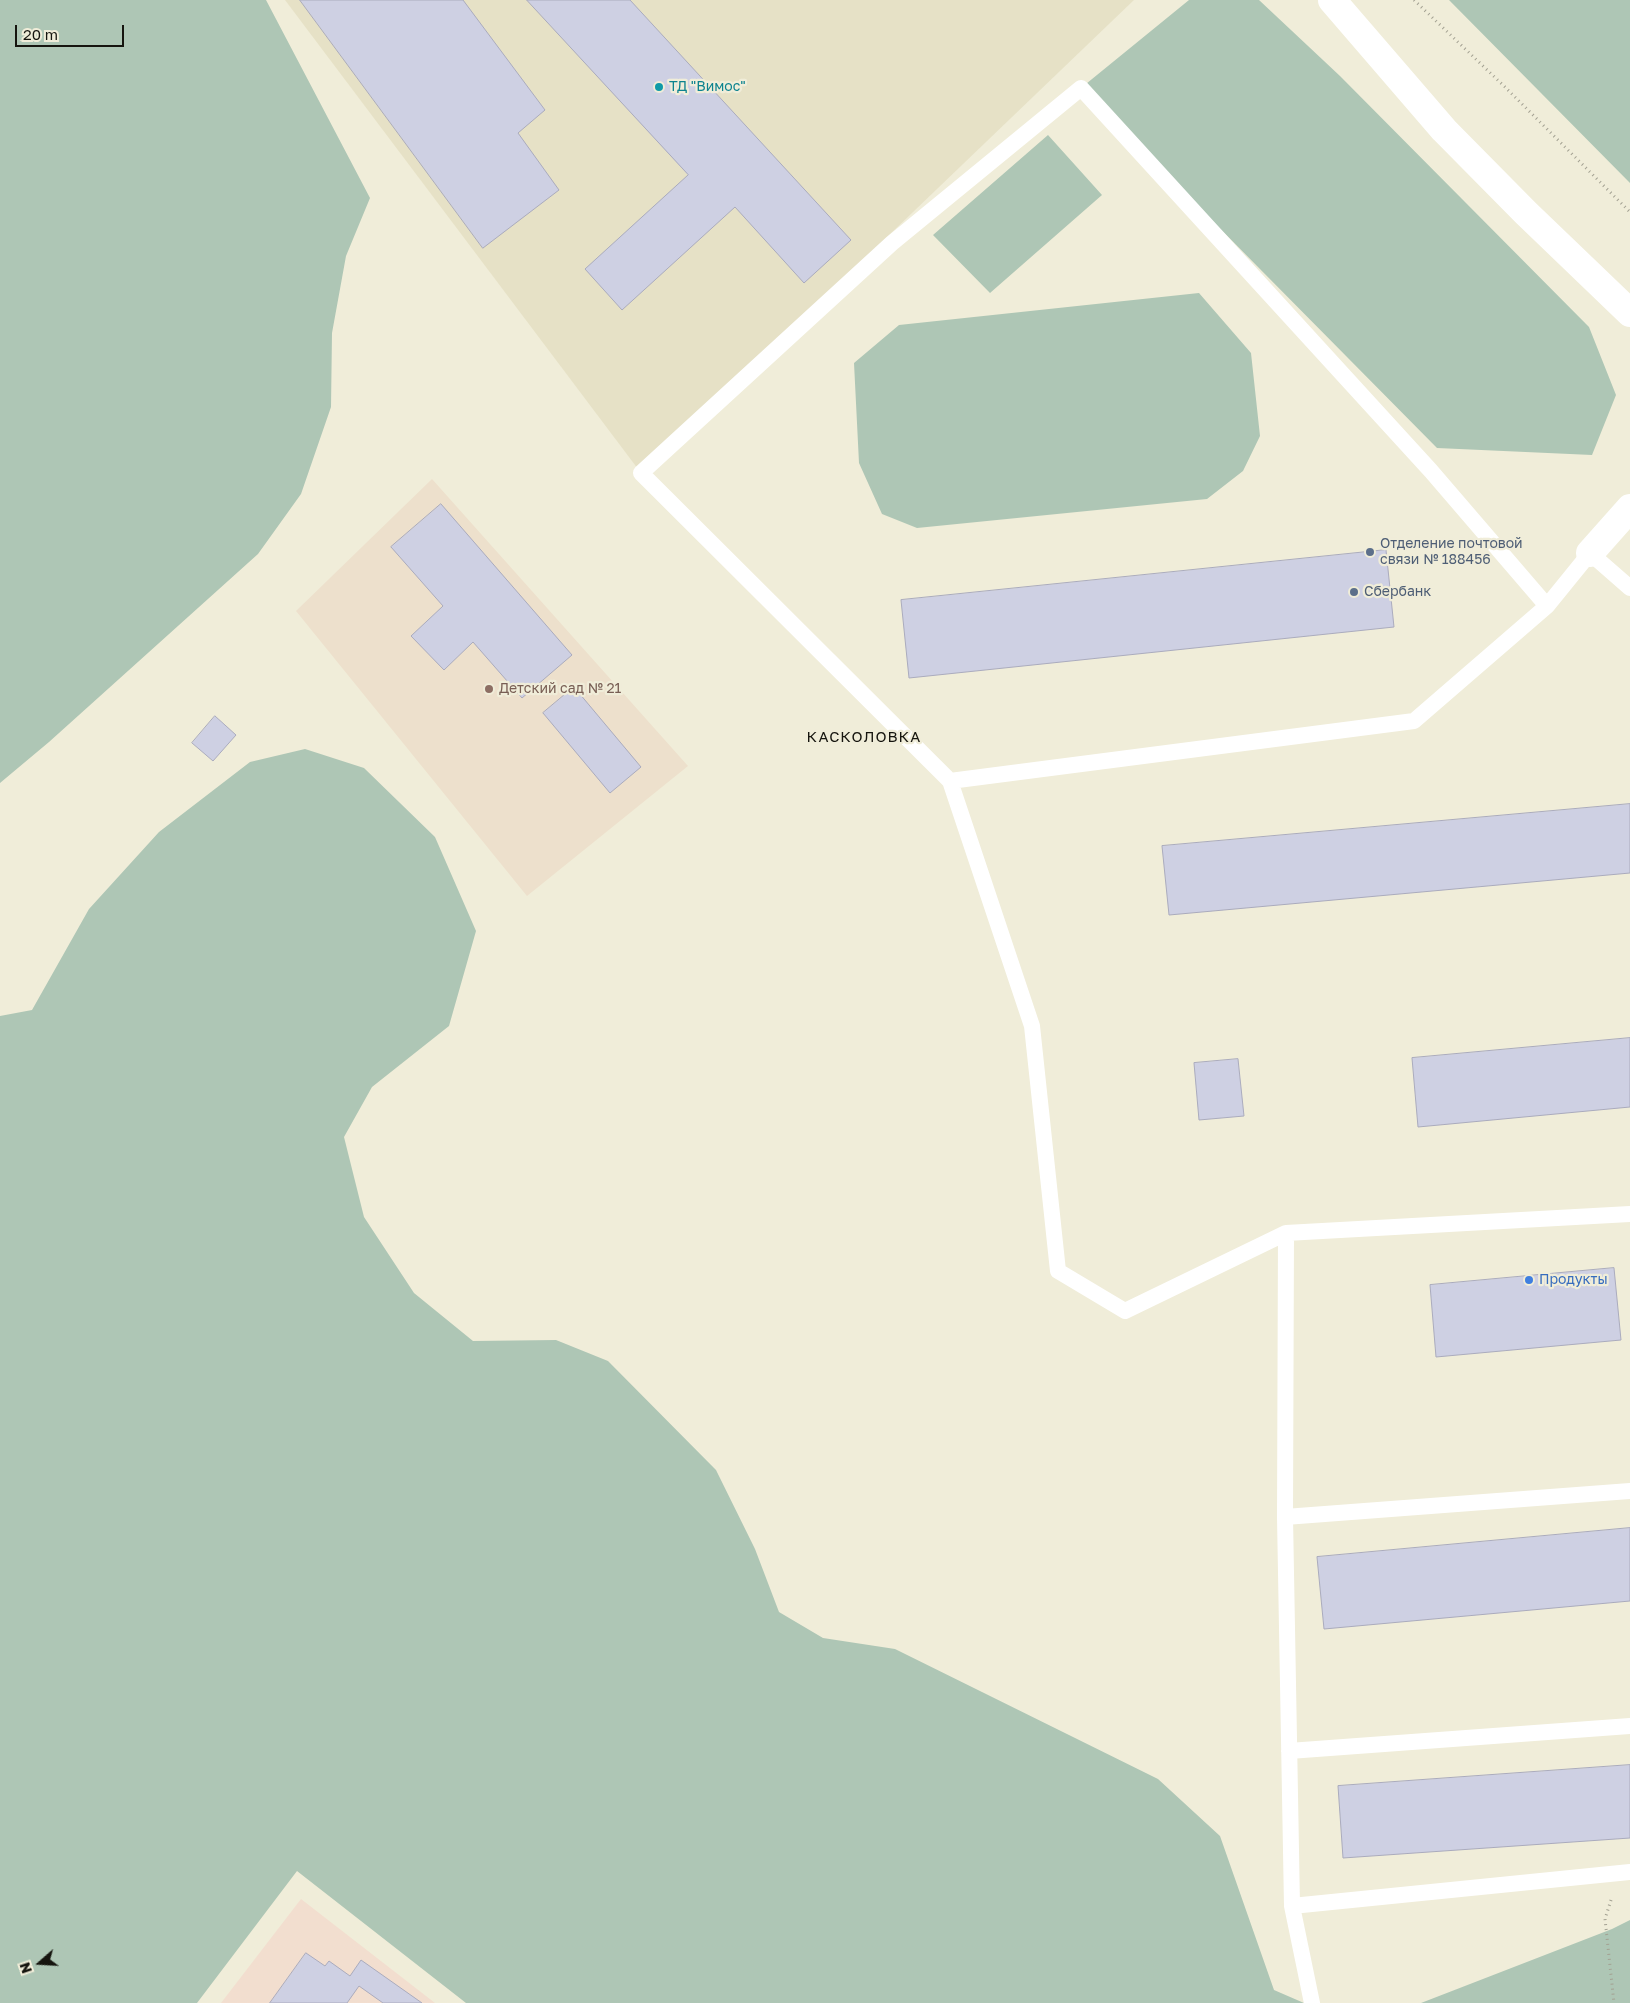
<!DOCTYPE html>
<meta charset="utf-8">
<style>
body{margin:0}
#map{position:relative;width:1630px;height:2003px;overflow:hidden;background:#f0edd9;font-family:"Golos Text",sans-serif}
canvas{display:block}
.north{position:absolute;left:15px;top:1938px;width:50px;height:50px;-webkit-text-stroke:4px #f0edd9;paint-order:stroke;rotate:251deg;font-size:14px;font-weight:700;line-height:20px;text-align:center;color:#16150f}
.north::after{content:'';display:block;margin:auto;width:18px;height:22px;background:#16150f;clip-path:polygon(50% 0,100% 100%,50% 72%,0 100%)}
.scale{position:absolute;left:15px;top:25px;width:109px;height:22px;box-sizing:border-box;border:2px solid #16150f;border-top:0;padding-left:6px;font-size:15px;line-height:18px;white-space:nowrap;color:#16150f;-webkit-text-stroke:4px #f0edd9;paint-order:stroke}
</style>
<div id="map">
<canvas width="1630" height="2003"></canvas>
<div class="north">N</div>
<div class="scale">20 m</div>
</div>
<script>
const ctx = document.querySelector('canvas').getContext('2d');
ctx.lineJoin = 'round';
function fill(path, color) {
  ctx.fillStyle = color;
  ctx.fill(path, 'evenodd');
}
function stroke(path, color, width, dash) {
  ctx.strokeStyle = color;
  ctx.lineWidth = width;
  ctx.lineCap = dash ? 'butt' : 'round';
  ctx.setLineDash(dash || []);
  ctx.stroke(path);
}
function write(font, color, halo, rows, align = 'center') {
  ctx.font = font + ' "Golos Text",sans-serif';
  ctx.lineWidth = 4.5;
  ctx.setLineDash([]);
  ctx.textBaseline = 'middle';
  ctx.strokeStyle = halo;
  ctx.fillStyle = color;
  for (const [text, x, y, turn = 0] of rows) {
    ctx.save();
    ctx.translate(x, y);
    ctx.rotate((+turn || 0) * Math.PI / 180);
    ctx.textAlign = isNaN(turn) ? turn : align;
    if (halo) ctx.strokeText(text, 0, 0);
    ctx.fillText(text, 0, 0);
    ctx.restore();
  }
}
fill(new Path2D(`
 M285,0H1134L641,473Z`), '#e6e1c6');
fill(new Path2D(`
 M301,1899L435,2003H221Z`), '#f2decf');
fill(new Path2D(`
 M432,479L688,766L527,896L296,611Z`), '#ede0cc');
fill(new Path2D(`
 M0,0H266L370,198L346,256L332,333L331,407L301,494L258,554L49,742L0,783Z
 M1189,0H1259L1340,76L1589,327L1616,395L1592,455L1437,448L1081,88Z
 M1449,0H1630V183Z
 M1048,135L1102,195L990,293L933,235Z
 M1199,293L1251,353L1260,436L1243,471L1207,499L917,528L882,514L859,463L854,363L899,325Z
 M305,749L364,768L435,837L476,931L449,1026L372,1087L344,1137L364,1217L414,1293L473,1341L556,1340L608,1361L716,1470L755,1549L779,1612L823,1638L895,1649L1158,1779L1220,1836L1274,1990L1304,2003H466L297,1871L197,2003H0V1016L32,1010L89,909L159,832L250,762Z
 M1630,1920V2003H1421L1612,1929Z`), '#aec6b5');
const building = new Path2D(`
 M300,0H463L545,110L518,133L559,190L483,248Z
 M527,0H630L851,240L804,283L735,207L622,310L585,269L688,175Z
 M441,504L572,655L522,698L473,642L444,670L411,636L443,606L391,547Z
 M1386,550L1394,627L909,678L901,600Z
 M574,687L641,767L610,793L543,713Z
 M215,716L236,735L213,761L192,743Z
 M1630,804V873L1169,915L1162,846Z
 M1630,1038V1107L1418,1127L1412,1058Z
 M1238,1059L1244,1116L1199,1120L1194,1063Z
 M1614,1268L1621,1340L1436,1357L1430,1285Z
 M1630,1528V1601L1324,1629L1317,1557Z
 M1630,1765V1838L1343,1858L1338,1786Z
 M306,1953L325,1966L329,1961L350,1976L361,1960L422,2003H383L359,1986L347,2003H270Z`);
fill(building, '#ced0e3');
stroke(building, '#aaabbd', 1);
stroke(new Path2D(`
 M1414,0L1505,87L1630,212
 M1611,1900L1605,1919L1614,2003`), '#a3a192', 3, [1, 4]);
stroke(new Path2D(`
 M950,781L1414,721L1547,606L1590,553L1630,588
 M1286,1233L1125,1311L1058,1271L1032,1026L950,781L641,473L892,243L1081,88L1431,471L1547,606
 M1285,1517L1630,1491
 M1289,1751L1630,1726
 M1292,1906L1630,1872
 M1312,2003L1292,1906L1285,1517L1286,1233L1630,1214`), '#fff', 16);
stroke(new Path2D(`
 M1590,553L1630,508`), '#fff', 28);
stroke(new Path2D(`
 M1332,0L1444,130L1526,213L1630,313`), '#fff', 28);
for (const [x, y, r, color] of [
 [659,87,5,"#0f9aa8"],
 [1370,552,5,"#5c6f8a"],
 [1354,592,5,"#5c6f8a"],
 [489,689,5,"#8d6e63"],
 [1529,1280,5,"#3f7fe0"]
]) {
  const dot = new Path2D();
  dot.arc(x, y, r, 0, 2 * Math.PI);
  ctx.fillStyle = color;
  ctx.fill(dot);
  stroke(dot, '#f0edd9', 2);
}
write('14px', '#0d838f', '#f0edd9', [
 ["ТД \"Вимос\"",669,87]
], 'left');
write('14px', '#4e5e75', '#f0edd9', [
 ["Отделение почтовой",1380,544],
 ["связи № 188456",1380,560],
 ["Сбербанк",1364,592]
], 'left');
write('14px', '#785e54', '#f0edd9', [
 ["Детский сад № 21",499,689]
], 'left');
write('14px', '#366cbe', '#f0edd9', [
 ["Продукты",1539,1280]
], 'left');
ctx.letterSpacing = '1px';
write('15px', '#16150f', '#f0edd9', [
 ["КАСКОЛОВКА",864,737]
]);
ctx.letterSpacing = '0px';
</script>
